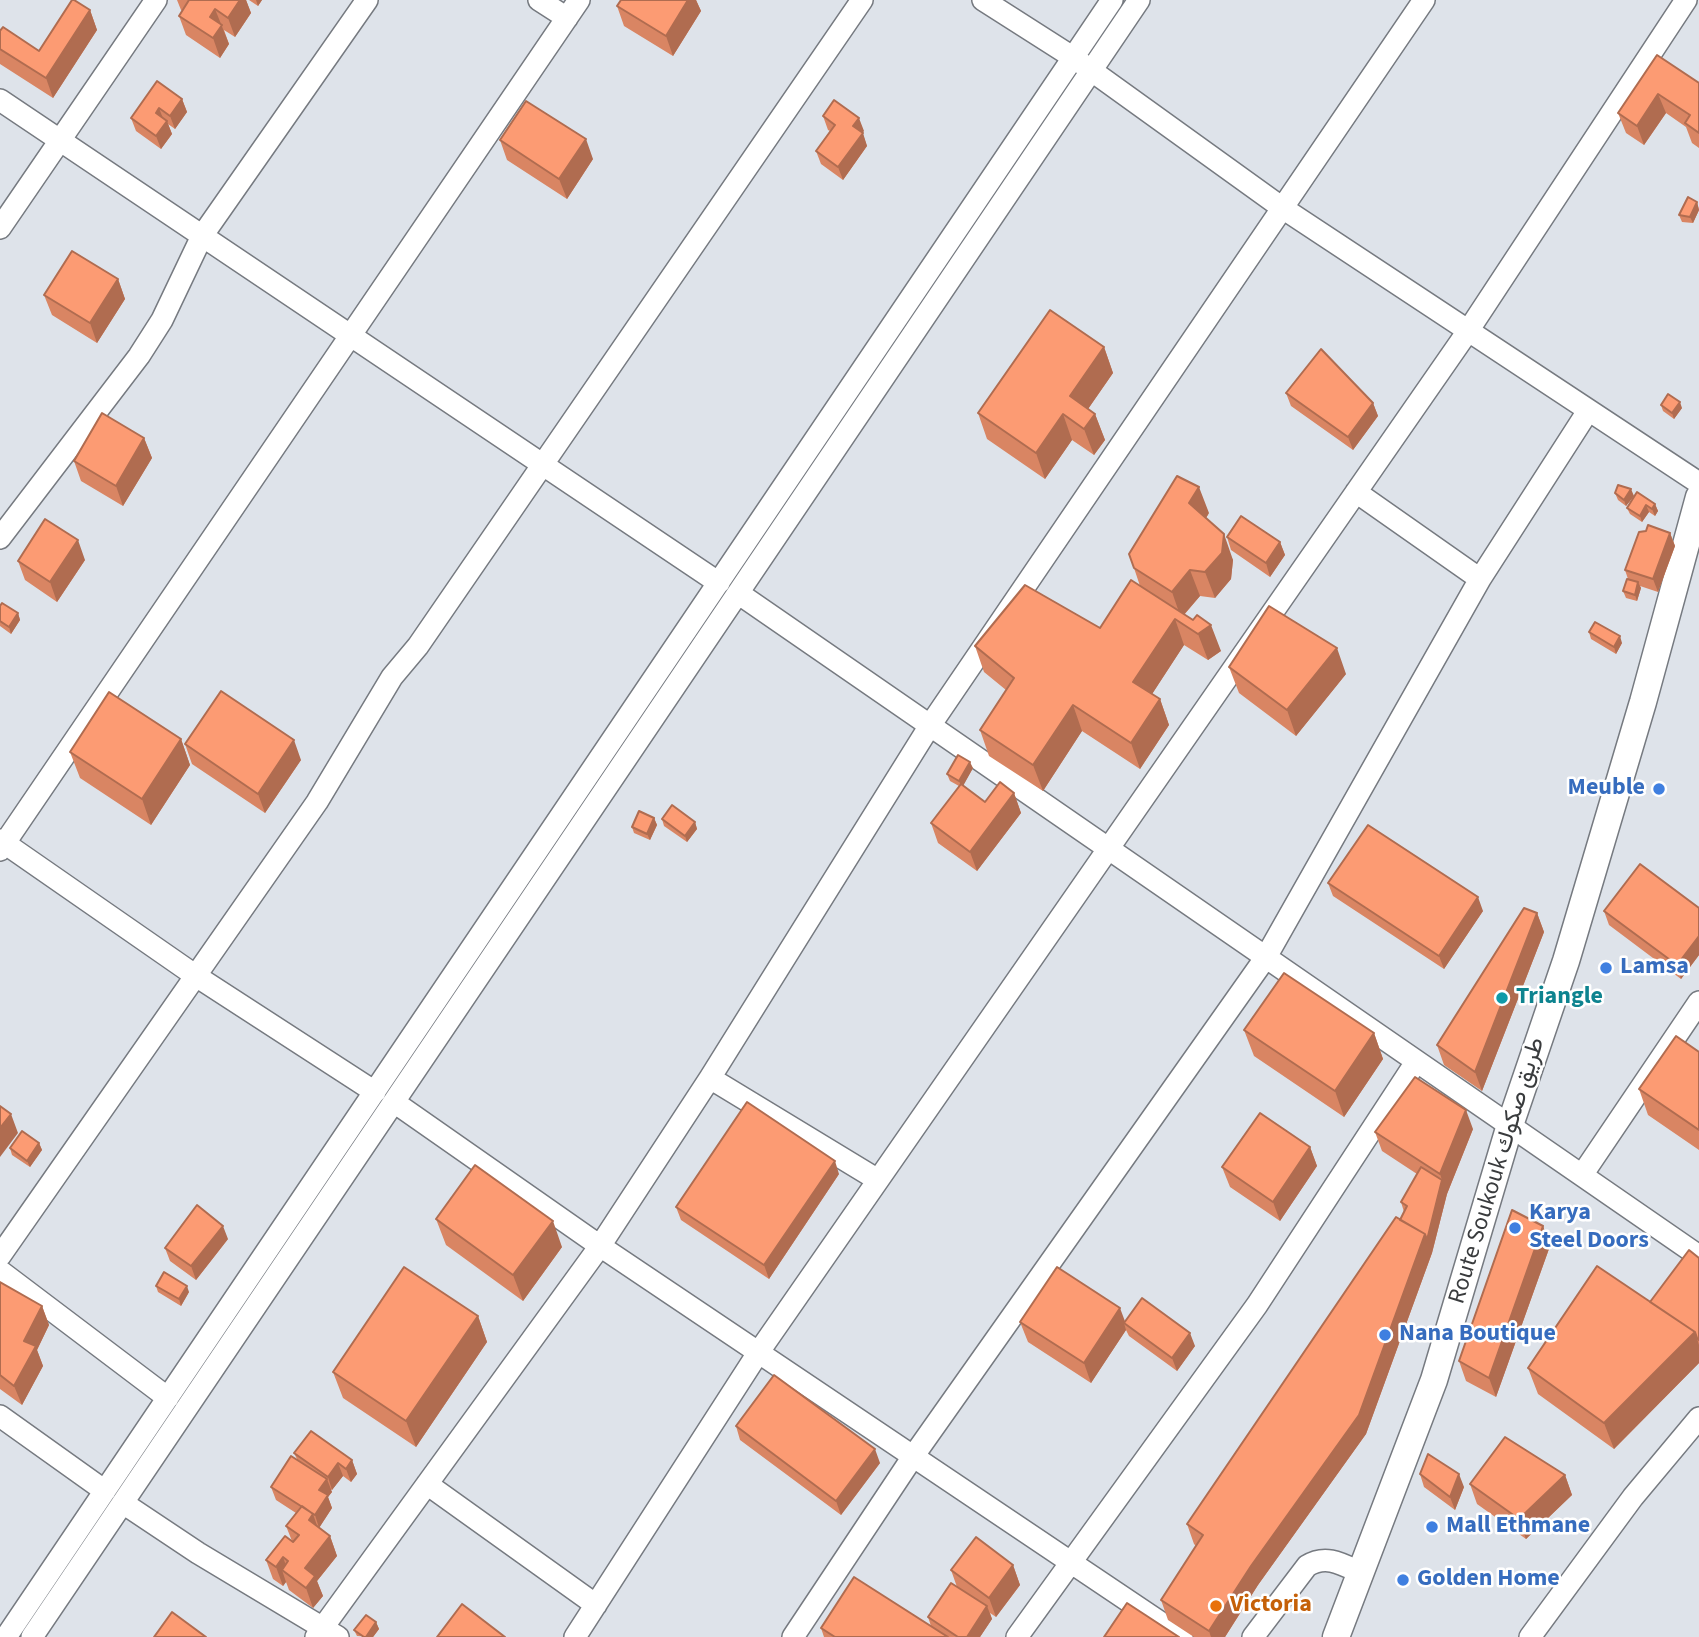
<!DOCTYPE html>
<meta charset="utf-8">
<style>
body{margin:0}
canvas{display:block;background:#dee3ea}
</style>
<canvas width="1699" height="1637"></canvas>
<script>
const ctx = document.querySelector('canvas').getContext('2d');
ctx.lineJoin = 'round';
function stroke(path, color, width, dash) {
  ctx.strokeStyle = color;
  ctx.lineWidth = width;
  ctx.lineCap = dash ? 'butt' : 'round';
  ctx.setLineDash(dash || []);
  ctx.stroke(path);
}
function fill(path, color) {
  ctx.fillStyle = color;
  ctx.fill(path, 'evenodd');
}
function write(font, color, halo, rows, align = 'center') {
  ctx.font = font + ' "Source Sans 3",Vazirmatn,sans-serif';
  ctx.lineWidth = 5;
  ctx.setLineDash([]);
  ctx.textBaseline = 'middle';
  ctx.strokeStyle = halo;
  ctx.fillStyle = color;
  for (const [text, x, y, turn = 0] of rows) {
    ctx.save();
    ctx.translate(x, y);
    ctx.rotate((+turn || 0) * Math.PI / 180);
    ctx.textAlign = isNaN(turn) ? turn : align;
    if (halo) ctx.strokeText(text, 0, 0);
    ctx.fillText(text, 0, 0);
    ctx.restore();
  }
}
const minor = new Path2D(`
 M539,0L567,18
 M983,0L1074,58L1281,207L1699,483
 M0,100L719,583
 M0,228L156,0
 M1356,492L1480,579
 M0,538L139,356L162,320L202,236L367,0
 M738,593L1699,1256
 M0,840L196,976L375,1092
 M0,850L579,0
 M710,1078L878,1180
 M394,1102L600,1246L1182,1637
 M1582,1175L1699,1002
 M0,1256L317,802L392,677L418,646L862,0
 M0,1271L168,1398
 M0,1416L105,1491
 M427,1484L596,1605
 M123,1503L198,1553L338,1637
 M6,1637L1112,0
 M32,1637L1139,0
 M316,1637L600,1246L710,1078L929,727L1424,0
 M575,1637L758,1353L1468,331L1686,0
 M793,1637L912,1458L1266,957L1480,579L1588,411
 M1017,1637L1257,1305L1416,1062
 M1253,1637L1307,1566C1326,1554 1342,1564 1361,1573
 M1530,1637L1633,1497L1699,1418`);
const tertiary = new Path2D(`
 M1336,1637L1434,1380L1510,1125L1566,961L1643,702L1699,497`);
stroke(minor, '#767a80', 24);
stroke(tertiary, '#767a80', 29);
stroke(minor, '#fff', 21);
stroke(tertiary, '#fff', 26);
fill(new Path2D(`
 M177,0H246L251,13L235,37L224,30L229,44L220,58L186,35L179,16L182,11L181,10Z
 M249,0H262L258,6Z
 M621,0H696L701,11L673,56L624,26L617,6Z
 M90,10L97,30L53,98L0,64V31L39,51Z
 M1657,55L1699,83V148L1692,143L1686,127L1666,113L1644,145L1626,133L1618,113Z
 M182,99L187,112L175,129L168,124L172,134L161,149L136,131L131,118Z
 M823,116L864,131L862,132L867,146L843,180L821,164L816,151L830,131L828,130Z
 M500,140L593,159L567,199L507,160Z
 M1697,202L1699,210L1693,223L1682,222L1679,215Z
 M118,279L125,299L97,343L52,315L44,295Z
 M1104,347L1113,373L1088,409L1095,414L1105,440L1094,455L1072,440L1045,479L987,439L978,413Z
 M1286,393L1373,403L1378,416L1353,450L1291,406Z
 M1661,405L1682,408L1674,419L1663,411Z
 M144,438L152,458L123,506L81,481L74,461Z
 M1615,493L1634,496L1626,506L1618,500Z
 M1655,504L1658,511L1655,516L1649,512L1642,522L1630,514L1627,508Z
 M1209,513L1206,518L1233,560L1231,579L1215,598L1200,596L1184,615L1221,651L1208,660L1184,645L1152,694L1160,699L1169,725L1140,769L1082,731L1043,791L989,756L980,730L1006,690L984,672L975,646L1100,628L1140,586L1134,568Z
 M1670,533L1675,546L1658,592L1640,586L1641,588L1637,601L1626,598L1623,591L1628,579L1625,570Z
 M1227,537L1280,542L1285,555L1270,577L1231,550Z
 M85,560L57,602L25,580L18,561Z
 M0,606L18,613L20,620L11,634L0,626Z
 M1589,632L1622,643L1616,654L1591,639Z
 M1229,667L1346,674L1296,736L1239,693Z
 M181,739L190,765L151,825L80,778L70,752Z
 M185,744L301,760L265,813L192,764Z
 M973,768L963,785L985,802L1014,793L1021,813L977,871L938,843L931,823L959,786L950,781L947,774Z
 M654,818L657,825L650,840L634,833L632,827Z
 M662,819L695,822L697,829L687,842L664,826Z
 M1328,883L1483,911L1444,969L1333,896Z
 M1699,908V955L1681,979L1609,925L1604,911Z
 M1537,913L1544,932L1482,1091L1444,1065L1437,1045Z
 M1244,1030L1374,1033L1383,1059L1344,1117L1254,1056Z
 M1699,1052V1150L1648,1115L1639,1089Z
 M1473,1129L1447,1194L1432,1253L1366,1434L1258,1585L1225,1637H1194L1168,1620L1161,1600L1196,1546L1194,1544L1187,1524L1400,1220L1404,1212L1401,1202L1417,1174L1382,1151L1375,1132Z
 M39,1143L42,1150L30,1167L12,1155L10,1148Z
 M1310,1147L1317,1166L1280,1221L1230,1187L1222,1167Z
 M839,1174L769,1279L681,1220L676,1207Z
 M436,1219L562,1247L523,1301L446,1245Z
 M1543,1226L1550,1246L1496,1397L1466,1381L1459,1361Z
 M228,1239L196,1280L170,1261L165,1248Z
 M1699,1258V1363L1614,1449L1538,1394L1528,1368L1650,1302Z
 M0,1282L42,1306L49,1325L37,1350L43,1366L22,1405L0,1389Z
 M156,1286L189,1292L181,1306L158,1292Z
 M478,1316L487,1342L416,1447L343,1398L333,1372Z
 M1125,1321L1195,1346L1177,1371L1129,1336L1126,1330L1091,1383L1028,1342L1020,1322Z
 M736,1426L880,1463L841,1515L740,1440Z
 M294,1453L352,1460L357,1474L351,1482L343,1476L332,1490L330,1489L332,1492L328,1497L332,1508L319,1528L330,1536L337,1556L317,1581L323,1596L313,1608L289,1590L286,1582L283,1586L273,1579L266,1560L292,1541L286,1526L296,1513L276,1500L271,1487L297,1459Z
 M1420,1474L1464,1487L1455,1510L1424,1487Z
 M1565,1475L1572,1495L1526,1539L1477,1504L1470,1484Z
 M1013,1565L1020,1585L996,1617L990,1613L992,1619L980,1637H824L821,1628L931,1626L928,1617L957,1587L951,1570Z
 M376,1622L379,1629L373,1637L357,1636L354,1630Z`), '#d98563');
fill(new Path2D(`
 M240,0H246L251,13L235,37L228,18Z
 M256,0H262L258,6Z
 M688,0H696L701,11L673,56L666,36Z
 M215,9L229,44L220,58L213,38L210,17Z
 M90,10L97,30L53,98L46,78Z
 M1658,94L1666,113L1644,145L1637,126Z
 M182,99L187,112L175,129L170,116Z
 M159,108L164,121L156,113Z
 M859,118L864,131L857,139L853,126Z
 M167,121L172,134L161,149L156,136Z
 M863,133L867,146L843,180L838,167Z
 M586,139L593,159L567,199L559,179Z
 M1697,202L1699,210L1693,223L1690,217Z
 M118,279L125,299L97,343L90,323Z
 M1104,347L1113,373L1079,422L1070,396Z
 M1680,402L1682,408L1674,419L1672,413Z
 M1373,403L1378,416L1353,450L1348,437Z
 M1063,414L1072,440L1045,479L1036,453Z
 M1095,414L1105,440L1094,455L1084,429Z
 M144,438L152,458L123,506L116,486Z
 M1199,487L1209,513L1199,529L1189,503Z
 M1631,489L1634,496L1626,506L1624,500Z
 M1655,504L1658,511L1655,516L1652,509Z
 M1646,505L1649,512L1642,522L1640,516Z
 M1670,533L1675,546L1658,592L1653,579Z
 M1224,534L1233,560L1231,579L1215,598L1205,572Z
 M78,540L85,560L57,602L50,582Z
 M1280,542L1285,555L1270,577L1266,563Z
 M1190,570L1200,596L1181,618L1172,592Z
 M1638,582L1641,588L1637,601L1635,595Z
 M18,613L20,620L11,634L9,627Z
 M1175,619L1184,645L1143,708L1133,682Z
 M1211,625L1221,651L1208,660L1198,634Z
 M1620,636L1622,643L1616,654L1614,647Z
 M1337,648L1346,674L1296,736L1287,710Z
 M1160,699L1169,725L1140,769L1131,743Z
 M1073,705L1082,731L1043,791L1033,765Z
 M181,739L190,765L151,825L142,799Z
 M294,740L301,760L265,813L258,794Z
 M970,762L973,768L962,788L959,781Z
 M1014,793L1021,813L977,871L970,852Z
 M654,818L657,825L650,840L647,834Z
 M695,822L697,829L687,842L685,836Z
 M1478,897L1483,911L1444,969L1439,956Z
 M1537,913L1544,932L1482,1091L1475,1072Z
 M1699,936V955L1681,979L1677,965Z
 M1374,1033L1383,1059L1344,1117L1335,1091Z
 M1466,1110L1473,1129L1447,1194L1432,1253L1366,1434L1258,1585L1225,1637H1211L1209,1631L1442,1180L1440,1174Z
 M11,1114L18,1133L0,1157V1128Z
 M39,1143L42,1150L30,1167L27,1161Z
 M1310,1147L1317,1166L1280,1221L1273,1202Z
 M835,1161L839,1174L769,1279L764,1265Z
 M553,1221L562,1247L523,1301L513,1275Z
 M223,1226L228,1239L196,1280L191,1266Z
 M1543,1226L1550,1246L1496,1397L1489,1378Z
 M187,1286L189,1292L181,1306L179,1299Z
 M42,1306L49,1325L37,1350L43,1366L22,1405L14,1386L24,1341Z
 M1120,1308L1126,1324L1124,1323L1126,1330L1091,1383L1084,1363Z
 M478,1316L487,1342L416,1447L406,1421Z
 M1695,1332L1699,1345V1363L1614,1449L1604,1423Z
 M1190,1333L1195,1346L1177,1371L1172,1358Z
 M875,1449L880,1463L841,1515L836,1501Z
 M352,1460L357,1474L351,1482L346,1469Z
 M338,1463L343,1476L332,1490L328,1477Z
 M1459,1474L1464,1487L1455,1510L1450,1497Z
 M1565,1475L1572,1495L1526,1539L1519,1519Z
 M327,1479L332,1492L328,1497L332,1508L319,1528L315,1515L319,1490Z
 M313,1514L320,1534L309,1520Z
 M330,1536L337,1556L317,1581L323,1596L313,1608L306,1588L305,1568Z
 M283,1557L290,1577L282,1570L286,1582L283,1586L276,1567Z
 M1013,1565L1020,1585L996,1617L989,1598Z
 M987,1606L992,1619L980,1637H967Z
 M376,1622L379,1629L373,1637H366Z`), '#b06c50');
const building = new Path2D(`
 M72,0H74L90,10L46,78L0,49V31L3,27L39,51Z
 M189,0H240L228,18L215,9L210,17L222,25L213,38L179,16Z
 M621,0H688L666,36L617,6Z
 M1657,55L1699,83V133L1685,123L1690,115L1658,94L1637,126L1618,113Z
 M157,81L182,99L170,116L159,108L156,113L167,121L156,136L131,118Z
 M834,100L859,118L853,126L863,133L838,167L816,151L835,125L823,116Z
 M526,101L586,139L559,179L500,140Z
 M1688,197L1697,202L1690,217L1679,215Z
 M72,251L118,279L90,323L44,295Z
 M1050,310L1104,347L1070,396L1095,414L1084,429L1063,414L1036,453L978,413Z
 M1321,349L1373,403L1348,437L1286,393Z
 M1668,394L1680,402L1672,413L1661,405Z
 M102,413L144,438L116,486L74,461Z
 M1177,476L1199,487L1189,503L1224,534L1222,553L1205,572L1190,570L1172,592L1134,568L1129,554Z
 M1618,485L1631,489L1624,500L1615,493Z
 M1637,492L1655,504L1652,509L1646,505L1640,516L1627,508Z
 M1241,516L1280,542L1266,563L1227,537Z
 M45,519L78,540L50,582L18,561Z
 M1648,525L1670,533L1653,579L1625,570L1639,532L1646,531Z
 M1627,579L1638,582L1635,595L1623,591Z
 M1131,580L1193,620L1197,615L1211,625L1198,634L1175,619L1133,682L1160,699L1131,743L1073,705L1033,765L980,730L1014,678L975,646L1025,585L1100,628Z
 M2,603L18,613L9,627L0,621V606Z
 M1269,606L1337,648L1287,710L1229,667Z
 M1595,622L1620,636L1614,647L1589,632Z
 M221,691L294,740L258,794L185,744Z
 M109,692L181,739L142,799L70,752Z
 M958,755L970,762L959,781L947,774Z
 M1000,782L1014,793L970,852L931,823L961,784L985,802Z
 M672,805L695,822L685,836L662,819Z
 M639,811L654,818L647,834L632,827Z
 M1368,825L1478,897L1439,956L1328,883Z
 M1640,864L1699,908V936L1677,965L1604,911Z
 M1524,908L1537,913L1475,1072L1437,1045Z
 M1284,973L1374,1033L1335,1091L1244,1030Z
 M1676,1036L1699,1052V1130L1639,1089Z
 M1415,1077L1466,1110L1440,1174L1375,1132Z
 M747,1102L835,1161L764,1265L676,1207Z
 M0,1106L11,1114L0,1128Z
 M1260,1113L1310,1147L1273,1202L1222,1167Z
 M22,1131L39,1143L27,1161L10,1148Z
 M475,1165L553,1221L513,1275L436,1219Z
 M1421,1167L1442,1180L1427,1240L1425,1234L1400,1220L1407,1206L1401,1202Z
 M197,1205L223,1226L191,1266L165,1248Z
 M1512,1210L1543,1226L1489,1378L1459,1361Z
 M1396,1217L1425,1234L1359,1415L1251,1566L1209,1631L1161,1600L1203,1535L1187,1524Z
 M1689,1250L1699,1258V1340L1697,1338L1695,1332L1650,1302Z
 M1597,1266L1695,1332L1604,1423L1528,1368Z
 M404,1267L478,1316L406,1421L333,1372Z
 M1057,1267L1120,1308L1084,1363L1020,1322Z
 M164,1272L187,1286L179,1299L156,1286Z
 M0,1282L42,1306L24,1341L36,1346L14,1386L0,1375Z
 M1142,1298L1190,1333L1172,1358L1124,1323Z
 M774,1375L875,1449L836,1501L736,1426Z
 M311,1431L352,1460L346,1469L338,1463L328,1477L294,1453Z
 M1505,1437L1565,1475L1519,1519L1470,1484Z
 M1428,1454L1459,1474L1450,1497L1420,1474Z
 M291,1456L327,1479L319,1490L328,1495L315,1515L271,1487Z
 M302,1506L313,1514L309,1520L330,1536L305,1568L315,1576L306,1588L282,1570L288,1561L283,1557L276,1567L266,1560L285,1536L293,1542L299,1535L286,1526Z
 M976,1537L1013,1565L989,1598L951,1570Z
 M854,1577L948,1637H835L821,1628Z
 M951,1583L987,1606L967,1637H958L928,1617Z
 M1127,1603L1179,1637H1104Z
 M462,1604L505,1637H437Z
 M172,1612L206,1637H154Z
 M366,1615L376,1622L366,1637H364L354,1630Z`);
fill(building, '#fc9b73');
stroke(building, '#b06c50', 2);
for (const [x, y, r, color] of [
 [1659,789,7,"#3f7fe0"],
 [1606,968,7,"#3f7fe0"],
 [1502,998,7,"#0f9aa8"],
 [1515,1228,7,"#3f7fe0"],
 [1385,1335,7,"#3f7fe0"],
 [1432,1527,7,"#3f7fe0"],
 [1403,1580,7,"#3f7fe0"],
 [1216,1606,7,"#e8710a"]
]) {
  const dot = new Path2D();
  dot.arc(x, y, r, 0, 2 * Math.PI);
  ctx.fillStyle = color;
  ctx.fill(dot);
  stroke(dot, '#fff', 2.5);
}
write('bold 24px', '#366cbe', '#fff', [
 ["Meuble",1645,789,"right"],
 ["Lamsa",1620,968],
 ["Karya",1529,1214],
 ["Steel Doors",1529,1242],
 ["Nana Boutique",1399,1335],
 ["Mall Ethmane",1446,1527],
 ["Golden Home",1417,1580]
], 'left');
write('bold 24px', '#0d838f', '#fff', [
 ["Triangle",1516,998]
], 'left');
write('24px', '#393b3d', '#fff', [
 ["Route Soukouk طريق صكوك",1498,1171,-73]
]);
write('bold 24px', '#c56008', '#fff', [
 ["Victoria",1230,1606]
], 'left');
</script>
